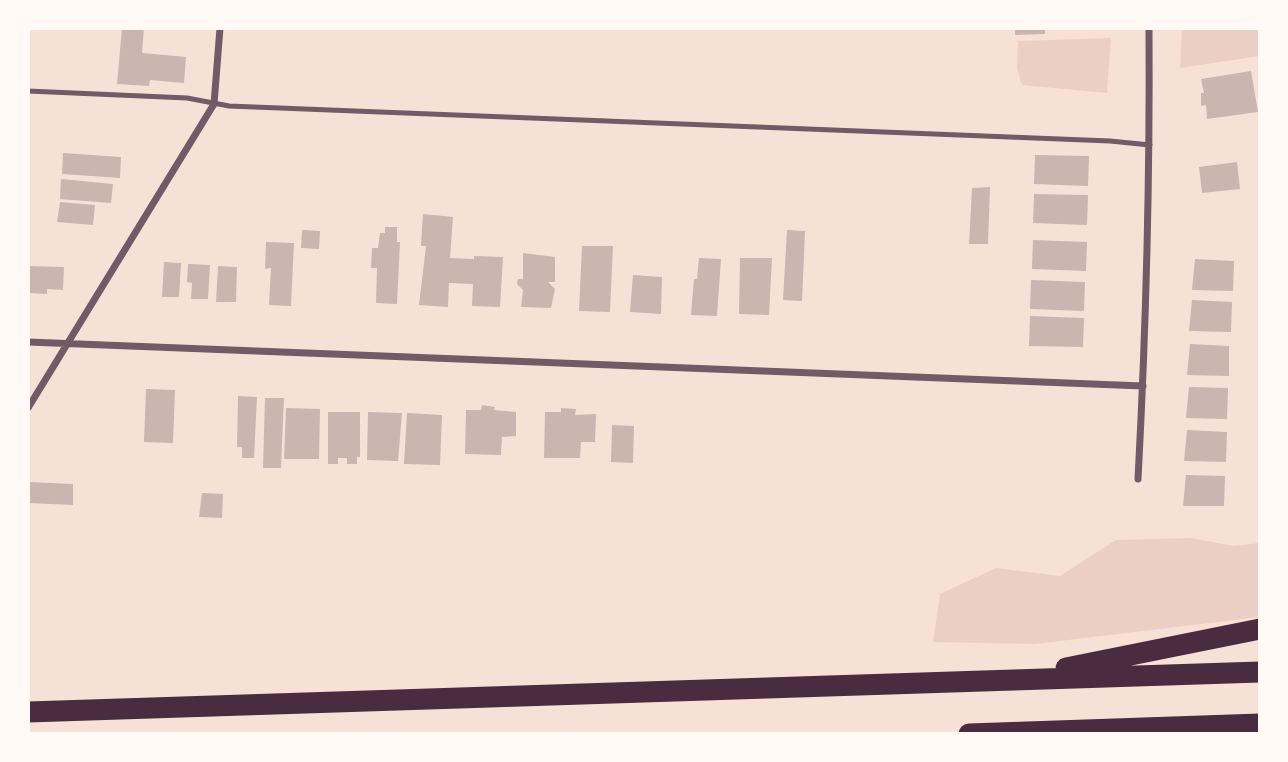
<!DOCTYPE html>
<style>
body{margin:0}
#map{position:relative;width:1288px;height:762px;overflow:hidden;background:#f7e1d7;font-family:"Source Sans 3",sans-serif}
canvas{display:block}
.frame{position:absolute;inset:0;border:30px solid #fffaf5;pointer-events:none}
</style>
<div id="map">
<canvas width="1288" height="762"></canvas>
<div class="frame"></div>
</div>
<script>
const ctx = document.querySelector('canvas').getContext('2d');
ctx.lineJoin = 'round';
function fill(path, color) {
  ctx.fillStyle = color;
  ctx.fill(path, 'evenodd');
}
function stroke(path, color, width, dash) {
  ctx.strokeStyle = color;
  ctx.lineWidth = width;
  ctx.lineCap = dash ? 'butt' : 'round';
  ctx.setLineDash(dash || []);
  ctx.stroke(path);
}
fill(new Path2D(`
 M1182,28H1260V56L1180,68Z
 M1111,38L1107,93L1022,85L1017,69L1018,41Z
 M1191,538L1234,546L1260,543V617L1035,644L933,642L940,594L996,568L1060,576L1116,540Z`), '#ebcfc5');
fill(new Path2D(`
 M122,28H144L142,53L186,57L184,83L150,80L149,86L117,84Z
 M1015,28H1045V34L1015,35Z
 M1251,71L1258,112L1207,119L1206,105L1201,106V93H1204L1201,79Z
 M63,153L121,157L120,178L62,174Z
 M1035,155L1089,156L1088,186L1034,184Z
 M1237,162L1240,189L1202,193L1199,167Z
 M61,179L113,184L111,203L60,199Z
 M990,187L988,244H969L972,188Z
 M1034,194L1088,195L1087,225L1033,223Z
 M60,202L95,205L93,225L57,222Z
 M423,214L453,217L450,258L474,259V256L503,257L500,307L472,306L473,284L449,283L448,307L419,305L426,246H421Z
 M385,227H397V242H400L397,304L376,303L377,268H371L372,248H378L380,233H385Z
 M302,230L320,231L319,249L301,248Z
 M787,230L805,231L802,301L783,300Z
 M1033,240L1087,242L1086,271L1032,269Z
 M266,242L294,243L291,306L269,305L271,268L265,269Z
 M582,246H613L610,312L579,311Z
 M523,253L555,257V282H548L555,289L551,308L521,307L523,290L517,284L518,279H523Z
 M699,258L721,259L717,316L691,315L694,279H697Z
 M740,258H772L769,315L739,314Z
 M1195,259L1234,261L1233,291L1192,290Z
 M164,262L181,263L179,297H162Z
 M188,264L210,265L208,299H191L192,283L187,282Z
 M28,266L64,267L63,290L47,289V294L28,293Z
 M218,266L237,267L236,302H216Z
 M633,275L662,277L661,314L630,312Z
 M1031,280L1085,282L1084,311L1030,309Z
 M1192,300L1232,302L1231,332L1189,331Z
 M1030,316L1084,318L1083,347L1029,346Z
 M1190,344L1229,346V376L1187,375Z
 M1189,387L1228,388L1227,419L1186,418Z
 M146,389L175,390L173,443L144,442Z
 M238,396L257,397L254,458H242V447H237Z
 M265,398H284L281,468H263Z
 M482,405L495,407L494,410L516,412V436L502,437L501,455L465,454L466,410H481Z
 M286,408L320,409L319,459H284Z
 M561,408L576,409L575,415L596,414L595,442H581L580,458H544L545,412H561Z
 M328,412H360V457H357V464H347V458H338V464H328Z
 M368,412L402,413L398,461L367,460Z
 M407,413L442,415L440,465L404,464Z
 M612,425L634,426L633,463L611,462Z
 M1187,430L1227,432L1226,462L1184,461Z
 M1186,475L1225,476L1224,506H1183Z
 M28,482L73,484V505L28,503Z
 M202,493L223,494L222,518L199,517Z`), '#ccb4b1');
stroke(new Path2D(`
 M28,91L187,98L229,106L1110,141L1150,145`), '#755966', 5);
stroke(new Path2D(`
 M28,342L1143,386
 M28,408L214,104L220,28
 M1138,479C1146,329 1150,178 1149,28`), '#755966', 7);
stroke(new Path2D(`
 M1066,668L1260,629
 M28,712L1260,672
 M969,734L1260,724`), '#4a2c40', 21);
</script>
